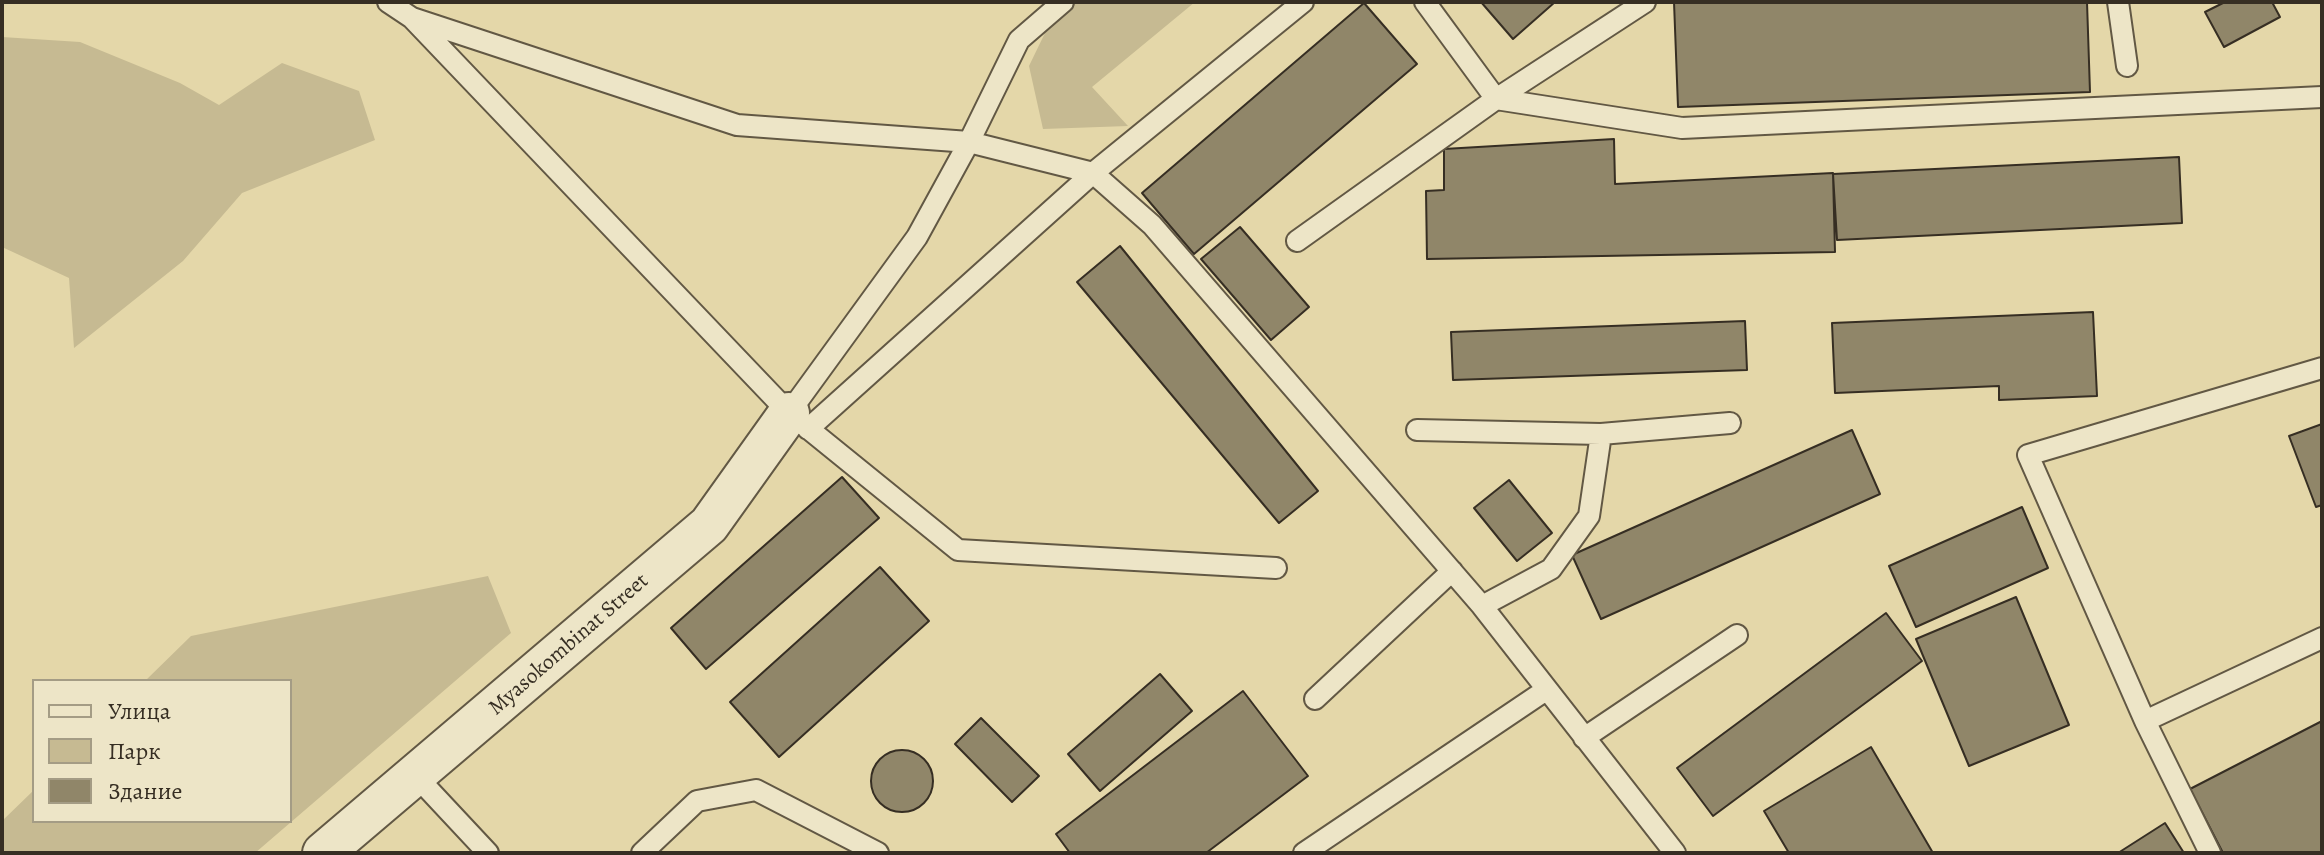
<!DOCTYPE html>
<meta charset="utf-8">
<style>
body{margin:0}
#map{position:relative;width:2324px;height:855px;overflow:hidden;background:#e4d7a9;font-family:Alegreya,serif}
canvas{display:block}
.frame{position:absolute;inset:0;border:4px solid #362e23;pointer-events:none}
.legend{position:absolute;left:32px;top:679px;width:260px;height:144px;box-sizing:border-box;background:#ede5c7;border:2px solid #a49c85;margin:0;padding:10px 14px;list-style:none;font-size:24px;color:#362e23}
.legend li{display:flex;align-items:center;gap:16px;height:40px}
.legend b{width:40px;border:2px solid #a49c85}
</style>
<div id="map">
<canvas width="2324" height="855"></canvas>
<div class="frame"></div>
<ul class="legend">
<li><b style="height:10px;background:#ede5c7"></b>Улица</li>
<li><b style="height:22px;background:#c6ba92"></b>Парк</li>
<li><b style="height:22px;background:#908669"></b>Здание</li>
</ul>
</div>
<script>
const ctx = document.querySelector('canvas').getContext('2d');
ctx.lineJoin = 'round';
function fill(path, color) {
  ctx.fillStyle = color;
  ctx.fill(path, 'evenodd');
}
function stroke(path, color, width, dash) {
  ctx.strokeStyle = color;
  ctx.lineWidth = width;
  ctx.lineCap = dash ? 'butt' : 'round';
  ctx.setLineDash(dash || []);
  ctx.stroke(path);
}
function write(font, color, halo, rows, align = 'center') {
  ctx.font = font + ' Alegreya,serif';
  ctx.lineWidth = 7;
  ctx.setLineDash([]);
  ctx.textBaseline = 'middle';
  ctx.strokeStyle = halo;
  ctx.fillStyle = color;
  for (const [text, x, y, turn = 0] of rows) {
    ctx.save();
    ctx.translate(x, y);
    ctx.rotate((+turn || 0) * Math.PI / 180);
    ctx.textAlign = isNaN(turn) ? turn : align;
    if (halo) ctx.strokeText(text, 0, 0);
    ctx.fillText(text, 0, 0);
    ctx.restore();
  }
}
fill(new Path2D(`
 M1060,2H1195L1092,87L1128,126L1043,129L1029,66Z
 M2,37L80,42L180,83L219,105L282,63L359,91L375,140L242,193L183,261L74,348L69,278L2,247Z
 M488,576L511,633L255,853H2V821L34,790V821H290V681H145L191,636Z`), '#c6ba92');
const building = new Path2D(`
 M1481,2H1555L1513,39Z
 M1674,2H2087L2090,92L1678,107Z
 M2225,2H2272L2280,17L2224,47L2205,12Z
 M1364,3L1417,64L1194,254L1142,193Z
 M1614,139L1615,184L1833,173L1835,252L1427,259L1426,191L1444,190V149Z
 M2179,157L2182,223L1837,240L1833,174Z
 M1240,227L1309,307L1271,340L1201,259Z
 M1120,246L1318,491L1279,523L1077,282Z
 M2093,312L2097,396L1999,400V386L1835,393L1832,323Z
 M1745,321L1747,370L1453,380L1451,332Z
 M2322,424V505L2316,507L2289,436Z
 M1852,430L1880,494L1601,619L1572,555Z
 M842,477L879,518L706,669L671,628Z
 M1509,480L1552,533L1517,561L1474,508Z
 M2022,507L2048,568L1916,627L1889,566Z
 M880,567L929,621L779,757L730,702Z
 M2016,597L2069,725L1969,766L1916,639Z
 M1886,613L1922,661L1713,816L1677,768Z
 M1160,674L1192,711L1100,791L1068,754Z
 M1243,691L1308,776L1206,853H1070L1056,834Z
 M981,718L1039,776L1012,802L955,744Z
 M2322,721V853H2223L2190,789Z
 M1871,747L1933,853H1789L1764,811Z
 M871 781a31 31 0 1 1 62 0a31 31 0 1 1-62 0Z
 M2165,823L2184,853H2118Z`);
fill(building, '#908669');
stroke(building, '#362e23', 2);
const lane = new Path2D(`
 M388,2L412,18L789,413L958,550L1276,568
 M1425,2L1496,99L1645,2
 M2118,2L2127,66
 M412,18L737,125L969,142L1093,173L1152,225L1482,606L1675,853
 M1297,241L1496,99L1682,128L2322,97
 M789,413L917,237L969,142L1019,40L1063,2
 M808,429L1093,173L1303,2
 M1417,430L1601,434L1730,423
 M1482,606L1551,569L1589,516L1601,434
 M1315,699L1452,571
 M2145,721L2028,455L2322,368
 M1584,738L1737,635
 M416,776L488,853
 M642,853L697,801L756,790L878,853
 M1304,853L1546,690
 M2210,853L2145,721L2322,638`);
const street = new Path2D(`
 M323,853L709,525L789,413`);
stroke(lane, '#625844', 24);
stroke(street, '#625844', 44);
stroke(lane, '#ede5c7', 20);
stroke(street, '#ede5c7', 40);
write('22px', '#362e23', '#ede5c7', [
 ["Myasokombinat Street",569,645,-41]
]);
</script>
